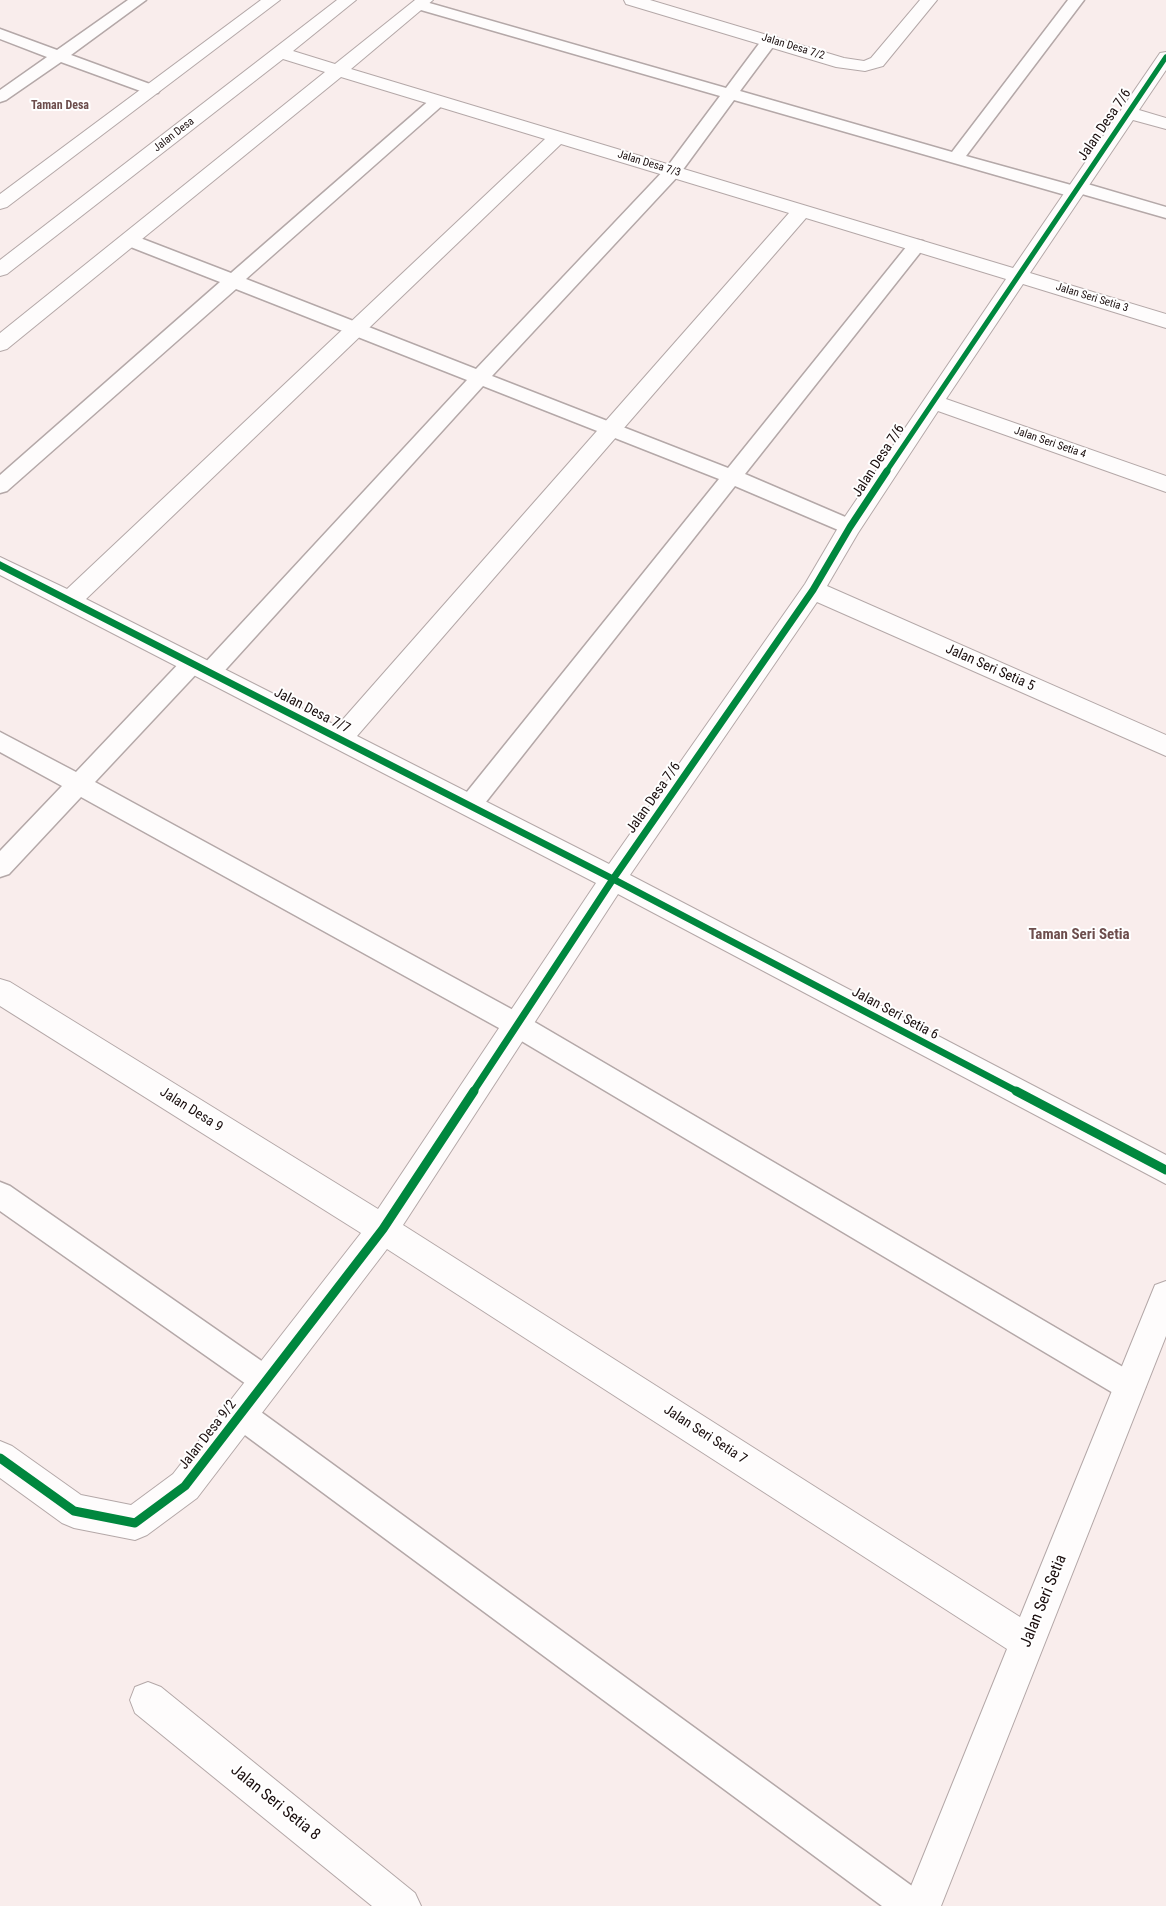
<!DOCTYPE html>
<style>
body{margin:0}
canvas{display:block;background:#f9edec}
</style>
<canvas width="1166" height="1906"></canvas>
<script>
const ctx = document.querySelector('canvas').getContext('2d');
ctx.lineJoin = 'round';
function stroke(path, color, width, dash) {
  ctx.strokeStyle = color;
  ctx.lineWidth = width;
  ctx.lineCap = dash ? 'butt' : 'round';
  ctx.setLineDash(dash || []);
  ctx.stroke(path);
}
function fill(path, color) {
  ctx.fillStyle = color;
  ctx.fill(path, 'evenodd');
}
function write(font, color, halo, rows, align = 'center') {
  ctx.font = font + ' "Roboto Condensed",sans-serif';
  ctx.lineWidth = 4;
  ctx.setLineDash([]);
  ctx.textBaseline = 'middle';
  ctx.strokeStyle = halo;
  ctx.fillStyle = color;
  for (const [text, x, y, turn = 0] of rows) {
    ctx.save();
    ctx.translate(x, y);
    ctx.rotate((+turn || 0) * Math.PI / 180);
    ctx.textAlign = isNaN(turn) ? turn : align;
    if (halo) ctx.strokeText(text, 0, 0);
    ctx.fillText(text, 0, 0);
    ctx.restore();
  }
}
const service = new Path2D(`
 M128,0H146L71,55L158,87L160,90L158,93H146L61,62L6,100L0,102V90L47,57L0,39V29L57,50Z
 M419,0L726,88L764,37H776L778,40L740,91L952,152L1068,0H1084L966,156L1071,185L1078,182L1084,183L1166,207V218L1082,194L1075,197L1069,196L734,100L679,175L492,376L728,468L911,241L917,240L923,241L926,245L923,249L745,474L857,522L860,527L857,532L850,534L843,532L735,486L478,812L470,815L462,812L458,805L462,798L719,479L483,386L218,678L210,680L202,678L199,672L202,666L467,380L236,289L7,491L0,493V475L220,282L123,244L120,240L123,236L129,235L135,236L231,273L432,98H444L446,101L444,104L246,279L476,369L667,167L720,96L414,8L411,5L414,2Z
 M192,656L200,658L203,664L200,670L95,782L526,1017L1140,1377L1145,1387L1140,1397L1130,1402L1120,1397L508,1033L81,797L9,874L0,877V851L62,786L0,752V732L76,772L184,658Z
 M0,1182L10,1186L276,1371L281,1381L276,1391L266,1396L256,1391L0,1211Z
 M240,1399L250,1404L923,1894L928,1906H882L230,1424L225,1414L230,1404Z`);
const minor = new Path2D(`
 M261,0H280L7,207L0,209V194Z
 M337,0H356L293,51L335,64L415,0H433L351,69L1013,268L1160,53L1166,52V70L1139,110L1166,118V129L1133,120L1030,273L1166,314V328L1023,284L946,399L1166,476V492L938,411L858,533L827,586L1166,735V756L817,602L630,875L1166,1155V1184L618,894L403,1225L1020,1617L1155,1285L1166,1281V1336L941,1906H903L1007,1649L387,1249L197,1498L147,1535L135,1540L74,1528L62,1523L0,1478V1441L12,1446L81,1495L131,1505L173,1474L361,1233L0,1006V979L10,982L378,1209L596,883L0,575V557L67,589L545,139L341,77L7,349L0,351V333L325,72L283,59L7,274L0,276V260ZM561,144L789,213L337,726L86,599ZM806,218L1006,279L842,521L805,584L609,864L357,736Z
 M624,0H650L844,58L864,61L871,58L920,0H937L883,66L865,71L836,67L626,4Z
 M148,1682L161,1687L415,1893L421,1906H372L135,1713L130,1700L135,1687Z`);
stroke(service, '#b4a8a8', 3);
stroke(minor, '#b4a8a8', 2);
fill(service, '#fefcfc');
fill(minor, '#fefcfc');
stroke(new Path2D(`
 M886,472L1166,57`), '#00873e', 5);
stroke(new Path2D(`
 M0,565L613,879L1018,1092
 M473,1092L613,879L813,590L850,527L887,471`), '#00873e', 7);
stroke(new Path2D(`
 M1016,1091L1166,1170
 M0,1458L74,1511L135,1523L185,1486L383,1229L474,1091`), '#00873e', 9);
write('11px', '#1a0e0e', '#fff', [
 ["Jalan Desa 7/2",793,47,17],
 ["Jalan Desa",174,135,-38],
 ["Jalan Desa 7/3",649,164,17],
 ["Jalan Seri Setia 3",1092,298,17],
 ["Jalan Seri Setia 4",1050,443,19]
]);
write('bold 12px', '#6d4e4d', '#fff', [
 ["Taman Desa",60,106]
]);
write('14px', '#1a0e0e', '#fff', [
 ["Jalan Desa 7/6",1105,125,-56],
 ["Jalan Desa 7/6",879,461,-57],
 ["Jalan Seri Setia 5",990,668,24],
 ["Jalan Desa 7/7",312,711,27],
 ["Jalan Desa 7/6",654,798,-55],
 ["Jalan Seri Setia 6",895,1014,28],
 ["Jalan Desa 9",191,1110,32],
 ["Jalan Desa 9/2",208,1435,-52],
 ["Jalan Seri Setia 7",705,1435,33]
]);
write('bold 15px', '#6d4e4d', '#fff', [
 ["Taman Seri Setia",1079,935]
]);
write('16px', '#1a0e0e', '#fff', [
 ["Jalan Seri Setia",1044,1601,-68],
 ["Jalan Seri Setia 8",275,1803,39]
]);
</script>
